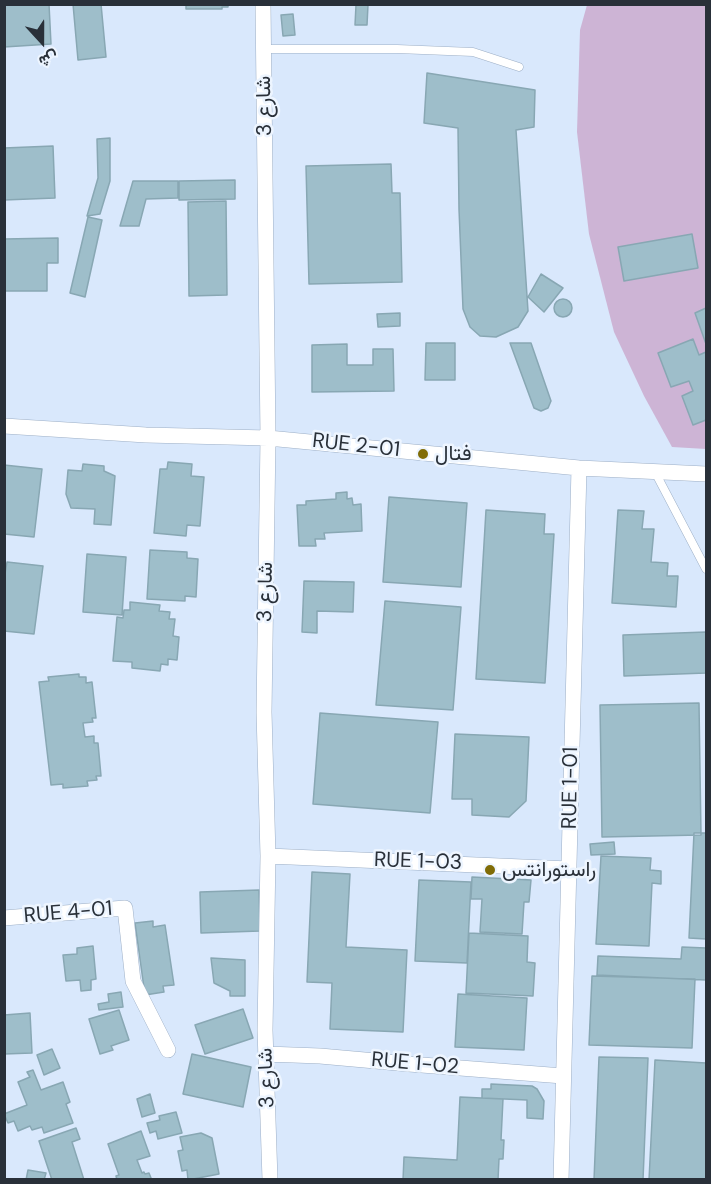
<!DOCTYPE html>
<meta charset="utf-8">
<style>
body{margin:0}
#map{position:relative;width:711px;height:1184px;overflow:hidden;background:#d9e8fc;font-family:"DM Sans",Vazirmatn,sans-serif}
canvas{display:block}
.frame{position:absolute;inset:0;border:6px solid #293039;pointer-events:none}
.north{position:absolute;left:12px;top:12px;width:60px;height:60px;-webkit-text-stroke:4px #edf5ff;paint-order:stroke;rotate:159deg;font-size:16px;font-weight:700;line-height:24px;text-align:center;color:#293039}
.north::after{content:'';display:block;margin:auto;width:21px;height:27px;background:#293039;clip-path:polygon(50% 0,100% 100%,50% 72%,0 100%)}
</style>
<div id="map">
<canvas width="711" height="1184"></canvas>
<div class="frame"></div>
<div class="north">ش</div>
</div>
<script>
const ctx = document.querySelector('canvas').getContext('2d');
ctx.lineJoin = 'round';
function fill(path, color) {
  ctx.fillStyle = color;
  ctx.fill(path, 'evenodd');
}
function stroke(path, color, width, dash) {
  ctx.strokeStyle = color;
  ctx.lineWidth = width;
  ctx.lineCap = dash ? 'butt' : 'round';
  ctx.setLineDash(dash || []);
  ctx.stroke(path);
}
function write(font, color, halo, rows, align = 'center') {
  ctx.font = font + ' "DM Sans",Vazirmatn,sans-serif';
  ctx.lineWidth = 5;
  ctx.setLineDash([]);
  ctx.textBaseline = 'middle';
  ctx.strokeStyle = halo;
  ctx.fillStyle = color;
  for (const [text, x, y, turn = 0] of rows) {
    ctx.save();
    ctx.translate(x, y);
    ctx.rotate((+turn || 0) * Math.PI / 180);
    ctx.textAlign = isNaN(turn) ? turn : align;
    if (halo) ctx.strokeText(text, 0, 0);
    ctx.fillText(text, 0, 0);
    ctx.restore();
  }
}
fill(new Path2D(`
 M587,5H706V449L672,447L644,396L614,332L589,234L577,132L580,30Z`), '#cdb4d5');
const building = new Path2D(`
 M4,4H49L51,44L4,47Z
 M73,4H101L106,57L78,60Z
 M186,4H228V7H222V9H186Z
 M356,5H368L367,25H355Z
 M293,14L295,35L283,36L281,15Z
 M427,73L535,90L534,127L516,130L528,311L518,327L496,337L480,336L470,327L463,309L459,209L458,128L424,123Z
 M110,138V181L100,214L87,216L98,178L97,139Z
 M53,146L55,198L4,200V148Z
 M391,164L392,193H400L402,282L309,284L306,166Z
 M235,180V199L179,200V181Z
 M133,181H178V198L146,199L139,226H120Z
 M226,201L227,295L189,296L188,202Z
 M88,217L102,220L85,297L70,293Z
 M692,234L698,268L624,281L618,247Z
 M58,238V263H47V291H4V239Z
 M541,274L563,288L544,312L528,297Z
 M554 308a9 9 0 1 1 18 0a9 9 0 1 1-18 0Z
 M706,308V344L695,313Z
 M400,313V326L378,327L377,314Z
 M693,339L699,355L706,352V420L693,425L682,396L693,391L689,381L671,387L658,353Z
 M426,343H455V380H425Z
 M510,343H531L551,401L548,408L541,411L534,408Z
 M347,344V365H373V349H393L394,391L312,392V345Z
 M168,462L192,464L191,476L204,477L200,526L187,525L186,536L154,533L160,469H167Z
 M83,464L104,466V471L115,476L111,525L94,524L95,509L71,508L66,494L68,470L82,471Z
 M4,465L42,469L34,537L4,534Z
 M347,492V499L352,498L353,505L361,504L362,531L324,533L325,539H315L316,546H299L297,505H306V501L336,499V493Z
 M389,497L467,503L461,587L383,582Z
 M486,510L545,514L544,534H554L545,683L476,679Z
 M618,510L644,511L642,529H654L651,562L668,563L667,576H678L676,607L612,603Z
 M150,550L187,552V558L198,559L196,597L185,596V601L147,599Z
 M87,554L126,557L122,615L83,612Z
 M7,562L43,566L34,634L4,631V580Z
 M304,581L354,582L353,612L317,611V633L302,632Z
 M385,601L461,607L453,710L376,705Z
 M130,602L160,605L159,611L170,612L169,619H175L173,636L179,637L177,660L168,659V665L161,664L160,671L132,668V662L113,661L117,617L123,618L124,610H130Z
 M706,632V673L624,676L623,635Z
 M79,674V677H86V683L92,682L96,718H92L93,722L83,723L85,737L94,736V743H98L101,776H96L97,780L87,781L88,786L63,788V784L51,785L39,682L49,681L48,677Z
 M699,703L701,835L602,837L600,705Z
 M320,713L438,722L430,813L313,804Z
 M455,734L529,737L526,801L509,817L472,815V799H452Z
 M694,833H706V939L689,938Z
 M614,842L615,854L591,855L590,844Z
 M601,856L651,858L650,870L661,871V884L652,883L649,946L596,944Z
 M312,872L350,874L346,947L407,950L403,1032L330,1029L332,983L307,982Z
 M472,877L531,880L529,902H524L522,934L480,932L482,899H471Z
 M419,880L471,882L467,963L415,961Z
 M259,890L260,931L201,933L200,892Z
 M153,921V927L165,925L174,985L163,986L164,992L145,995L135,923Z
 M469,933L528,936L527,962L535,963L533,996L466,993Z
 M93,946L96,979L91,980V990L81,991L80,980L66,981L63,955L77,954V948Z
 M682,947L706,948V980L597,975L598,956L681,959Z
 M211,958L245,960V996H230V991L214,983Z
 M592,976L695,979L692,1048L589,1045Z
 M121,992L123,1007L99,1010L98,1004L109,1002L108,994Z
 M458,994L527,998L524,1050L455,1047Z
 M243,1009L253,1038L205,1054L195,1025Z
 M119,1010L129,1040L111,1046L113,1050L100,1054L89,1019Z
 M30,1013L32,1053L4,1054V1015Z
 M52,1049L60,1068L44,1075L37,1055Z
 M192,1054L251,1067L243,1107L183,1094Z
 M599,1057L648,1058L643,1180H594Z
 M655,1060L706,1063V1180H649Z
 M33,1070L41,1090L63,1082L70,1102L66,1104L73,1123L44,1133L42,1127L32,1130L30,1126L18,1131L14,1121L8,1123L4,1114L27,1105L18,1082L30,1077L27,1072Z
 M491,1084L532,1086L537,1089L544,1101L543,1119L527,1118V1100L482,1098V1089H491Z
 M150,1094L155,1113L142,1117L137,1099Z
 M460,1097L503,1099L501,1140H504L503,1159H499L498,1180H403L404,1157L457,1160Z
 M176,1112L182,1133L158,1139L156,1131L150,1133L147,1123L160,1120L159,1116Z
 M76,1128L80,1139L72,1142L84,1180H52L39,1141Z
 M141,1131L150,1156L137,1160L142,1173L144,1172L145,1174L149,1173L151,1178L149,1180H117L116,1176L119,1175L108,1144Z
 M201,1133L212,1138L219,1174L188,1180L187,1170L182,1171L178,1151L183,1150L180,1137Z
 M28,1170L46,1173L44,1180H26Z`);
fill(building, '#9ebeca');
stroke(building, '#88a7b3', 1.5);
const lane = new Path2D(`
 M264,49H397L473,52L519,67
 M655,472L706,569`);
const street = new Path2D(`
 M263,4L268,438L264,712L268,856L265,1030L270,1180
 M4,426L146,435L268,438L579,468L706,474
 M268,856L569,869
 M4,918L125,908L133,981L168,1050
 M266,1054L320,1056L409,1064L563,1076
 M561,1180L579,468`);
stroke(lane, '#9dafc6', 9);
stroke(street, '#9dafc6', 16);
stroke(lane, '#fff', 8);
stroke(street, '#fff', 15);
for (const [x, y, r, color] of [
 [423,454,6,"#806c07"],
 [490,870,6,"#806c07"]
]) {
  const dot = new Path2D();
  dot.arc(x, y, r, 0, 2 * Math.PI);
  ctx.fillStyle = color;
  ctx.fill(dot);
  stroke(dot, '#edf5ff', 2);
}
write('21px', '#293039', '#edf5ff', [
 ["شارع 3",265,106,-91],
 ["RUE 2-01",356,446,6],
 ["شارع 3",266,592,-89],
 ["RUE 1-01",571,788,-89],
 ["RUE 1-03",418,862,2],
 ["RUE 4-01",68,913,-5],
 ["RUE 1-02",415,1064,5],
 ["شارع 3",267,1078,-92]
]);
write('21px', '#293039', '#edf5ff', [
 ["فتال",435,454],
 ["راستورانتس",502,870]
], 'left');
</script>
